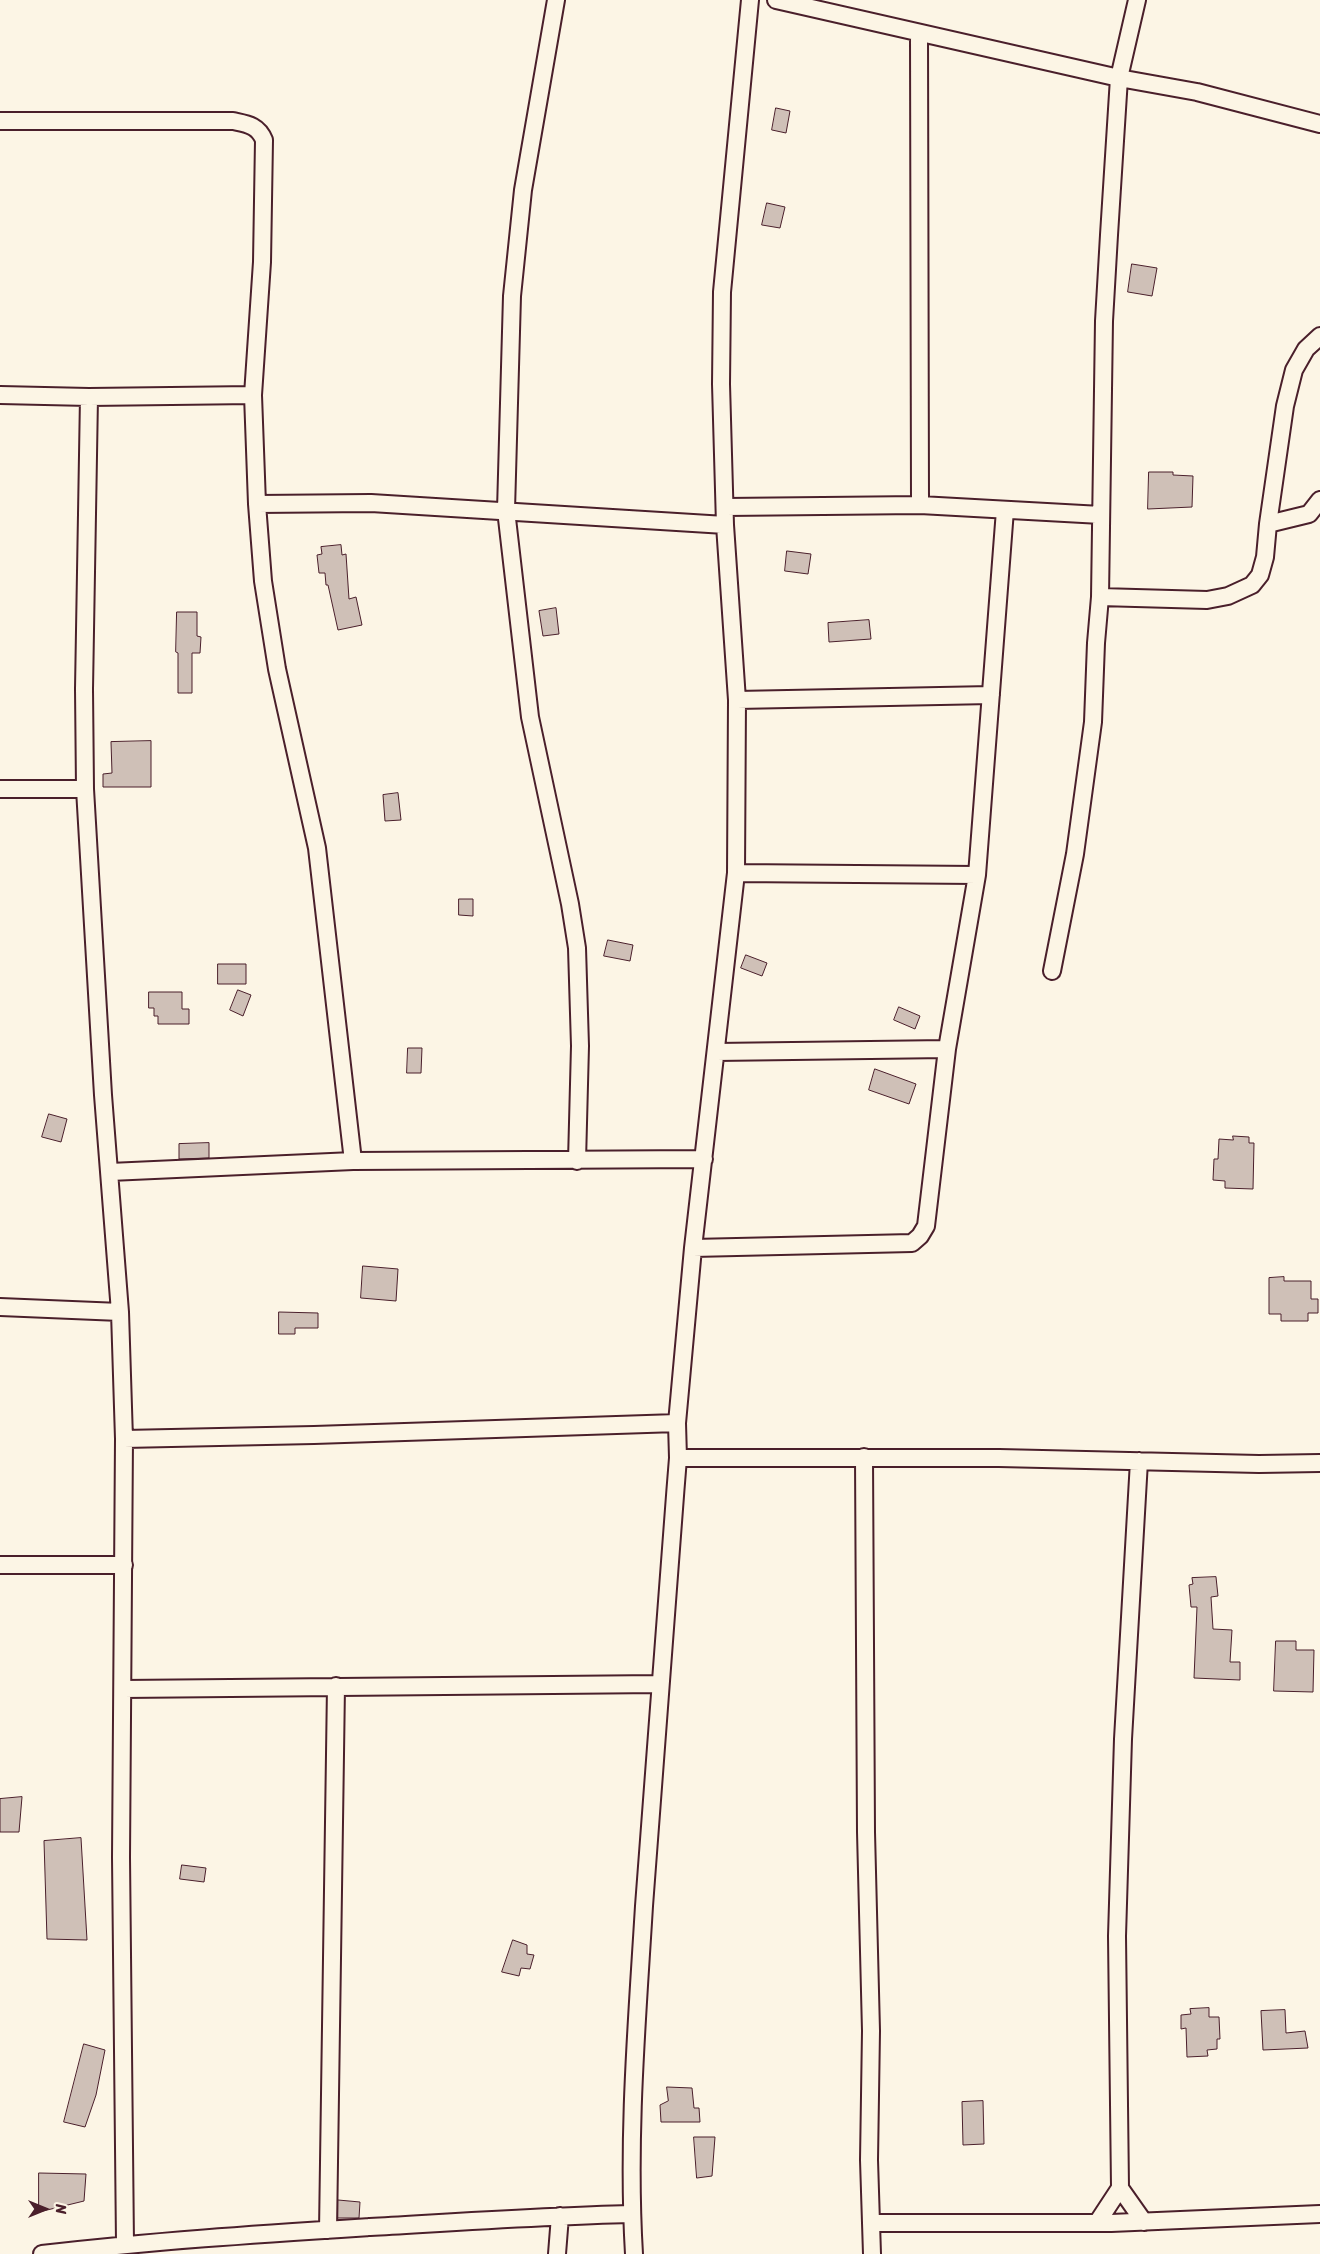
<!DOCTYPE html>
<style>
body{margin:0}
#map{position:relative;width:1320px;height:2254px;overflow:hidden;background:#fcf5e5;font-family:Sriracha,sans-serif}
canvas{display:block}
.north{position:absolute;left:20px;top:2184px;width:50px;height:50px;-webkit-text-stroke:4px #fcf5e5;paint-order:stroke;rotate:90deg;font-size:14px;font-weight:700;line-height:20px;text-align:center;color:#4a1f2b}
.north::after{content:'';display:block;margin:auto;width:18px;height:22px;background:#4a1f2b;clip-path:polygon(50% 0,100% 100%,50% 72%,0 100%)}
</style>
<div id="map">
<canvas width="1320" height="2254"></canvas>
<div class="north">N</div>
</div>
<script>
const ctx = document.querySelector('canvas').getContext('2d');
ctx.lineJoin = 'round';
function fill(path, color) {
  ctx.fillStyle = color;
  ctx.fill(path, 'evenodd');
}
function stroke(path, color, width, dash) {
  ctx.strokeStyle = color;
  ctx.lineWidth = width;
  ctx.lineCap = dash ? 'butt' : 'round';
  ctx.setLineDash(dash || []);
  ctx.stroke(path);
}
const building = new Path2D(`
 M776,108L790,111L786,133L772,130Z
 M767,203L785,207L780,228L762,225Z
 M1132,264L1157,268L1152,296L1128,292Z
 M1149,472H1173V475L1193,476L1192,507L1148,509Z
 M341,545L342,555L346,554L349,599L356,597L362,625L338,630L328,585H326L325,573H319L317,555L322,554L321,547Z
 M787,551L811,554L808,574L785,571Z
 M556,608L559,634L543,636L539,611Z
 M177,612H197V636L201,637L200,653H192V693H178V653L176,652Z
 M869,620L871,639L829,642L828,623Z
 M151,741V787H103V774L112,773L111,742Z
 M398,793L401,820L385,821L383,795Z
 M459,899H473V916L459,915Z
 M608,940L633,945L630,961L604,956Z
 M746,955L767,963L762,976L741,968Z
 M218,964H246V984H218Z
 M238,990L251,995L243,1016L230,1010Z
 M149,992H182V1009H189V1024H158V1016H154V1008H149Z
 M899,1007L920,1016L915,1029L894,1020Z
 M408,1048H422L421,1073H407Z
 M875,1069L916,1084L909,1104L869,1090Z
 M49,1114L67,1119L61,1142L42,1137Z
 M1233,1136L1249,1137V1143H1254L1253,1189L1225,1188V1181L1213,1180L1214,1159H1218L1219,1139L1233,1140Z
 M209,1143V1158L179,1159V1144Z
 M363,1266L398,1269L396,1301L361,1298Z
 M1284,1277V1281H1311V1299H1318V1313H1308V1321H1281V1314H1269V1278Z
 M279,1312L318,1313V1328H295V1334H279Z
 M1216,1577L1218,1596L1211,1597L1213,1629L1232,1630L1230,1662H1240V1680L1194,1678L1197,1607H1191L1189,1585L1193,1584L1192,1578Z
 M1276,1641H1296V1650H1314L1313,1692L1274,1691Z
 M22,1797L19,1832H0V1799Z
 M81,1838L87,1940L47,1939L44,1841Z
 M182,1865L206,1868L204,1882L180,1879Z
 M513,1940L527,1945V1954L534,1955L530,1969L521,1968L519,1976L502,1972Z
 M1209,2008V2017H1219L1220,2039H1217V2049L1207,2050L1208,2056L1187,2057L1186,2028L1181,2029V2015L1191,2014L1190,2009Z
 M1285,2010L1286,2033L1305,2031L1308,2048L1263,2050L1261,2011Z
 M84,2044L105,2050L96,2095L85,2127L64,2122Z
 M667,2087L692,2088L694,2108H699L700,2122H661L660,2105L668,2101Z
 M983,2101L984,2144L963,2145L962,2102Z
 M694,2137H715L712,2176L697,2178Z
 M39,2173L86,2174L84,2201L39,2212Z
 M338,2200L360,2202L359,2218H338Z`);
fill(building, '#cfc0b7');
stroke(building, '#4a1f2b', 1);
const minor = new Path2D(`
 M556,0L523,190L512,296L506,510L530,717L570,904L577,948L580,1046L577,1161
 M776,0L1119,78L1197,92L1320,124
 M919,34L920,505
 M0,121H233C247,124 258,125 264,140L262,262L253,395L257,504L263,581L277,669L317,848L353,1161
 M0,395L89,397L253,395
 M89,397L84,689L85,789L103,1095L120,1312L124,1439L121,1857L125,2244
 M257,504L371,503L725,525
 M726,507L920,505L1101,515
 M1268,524L1309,514L1320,500
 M1100,597L1207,600L1228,596L1252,585L1260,575L1265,557L1268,524L1285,406L1294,370L1306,349L1320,336
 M737,700L991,695
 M0,789H85
 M736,873L977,875
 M1052,971L1075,854L1093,722L1096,643L1100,597L1104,321L1109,235L1119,78L1137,0
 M716,1052L947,1049
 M110,1172L353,1161L704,1159
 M693,1248L912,1243L920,1236L926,1226L947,1049L977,875L1005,510
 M0,1307L120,1312
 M124,1439L314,1435L677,1423
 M864,1457L866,1832L871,2031L869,2160L872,2254
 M678,1458H999L1259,1464L1320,1463
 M0,1565H124
 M123,1689L660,1684
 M1120,2188L1144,2222
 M871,2223H1111L1320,2214
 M1097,2223L1120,2188L1117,1936L1123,1739L1139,1461
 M328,2230L336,1686
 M42,2254C151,2241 261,2234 370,2227C457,2222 544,2216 631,2214
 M557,2254L560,2216
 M634,2254C627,2138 637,2022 644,1906C655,1756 666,1607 678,1458L677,1423L693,1248L736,873L737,700L725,525L721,384L722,292L750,0`);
stroke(minor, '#4a1f2b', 20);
stroke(minor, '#fcf5e5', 16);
</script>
